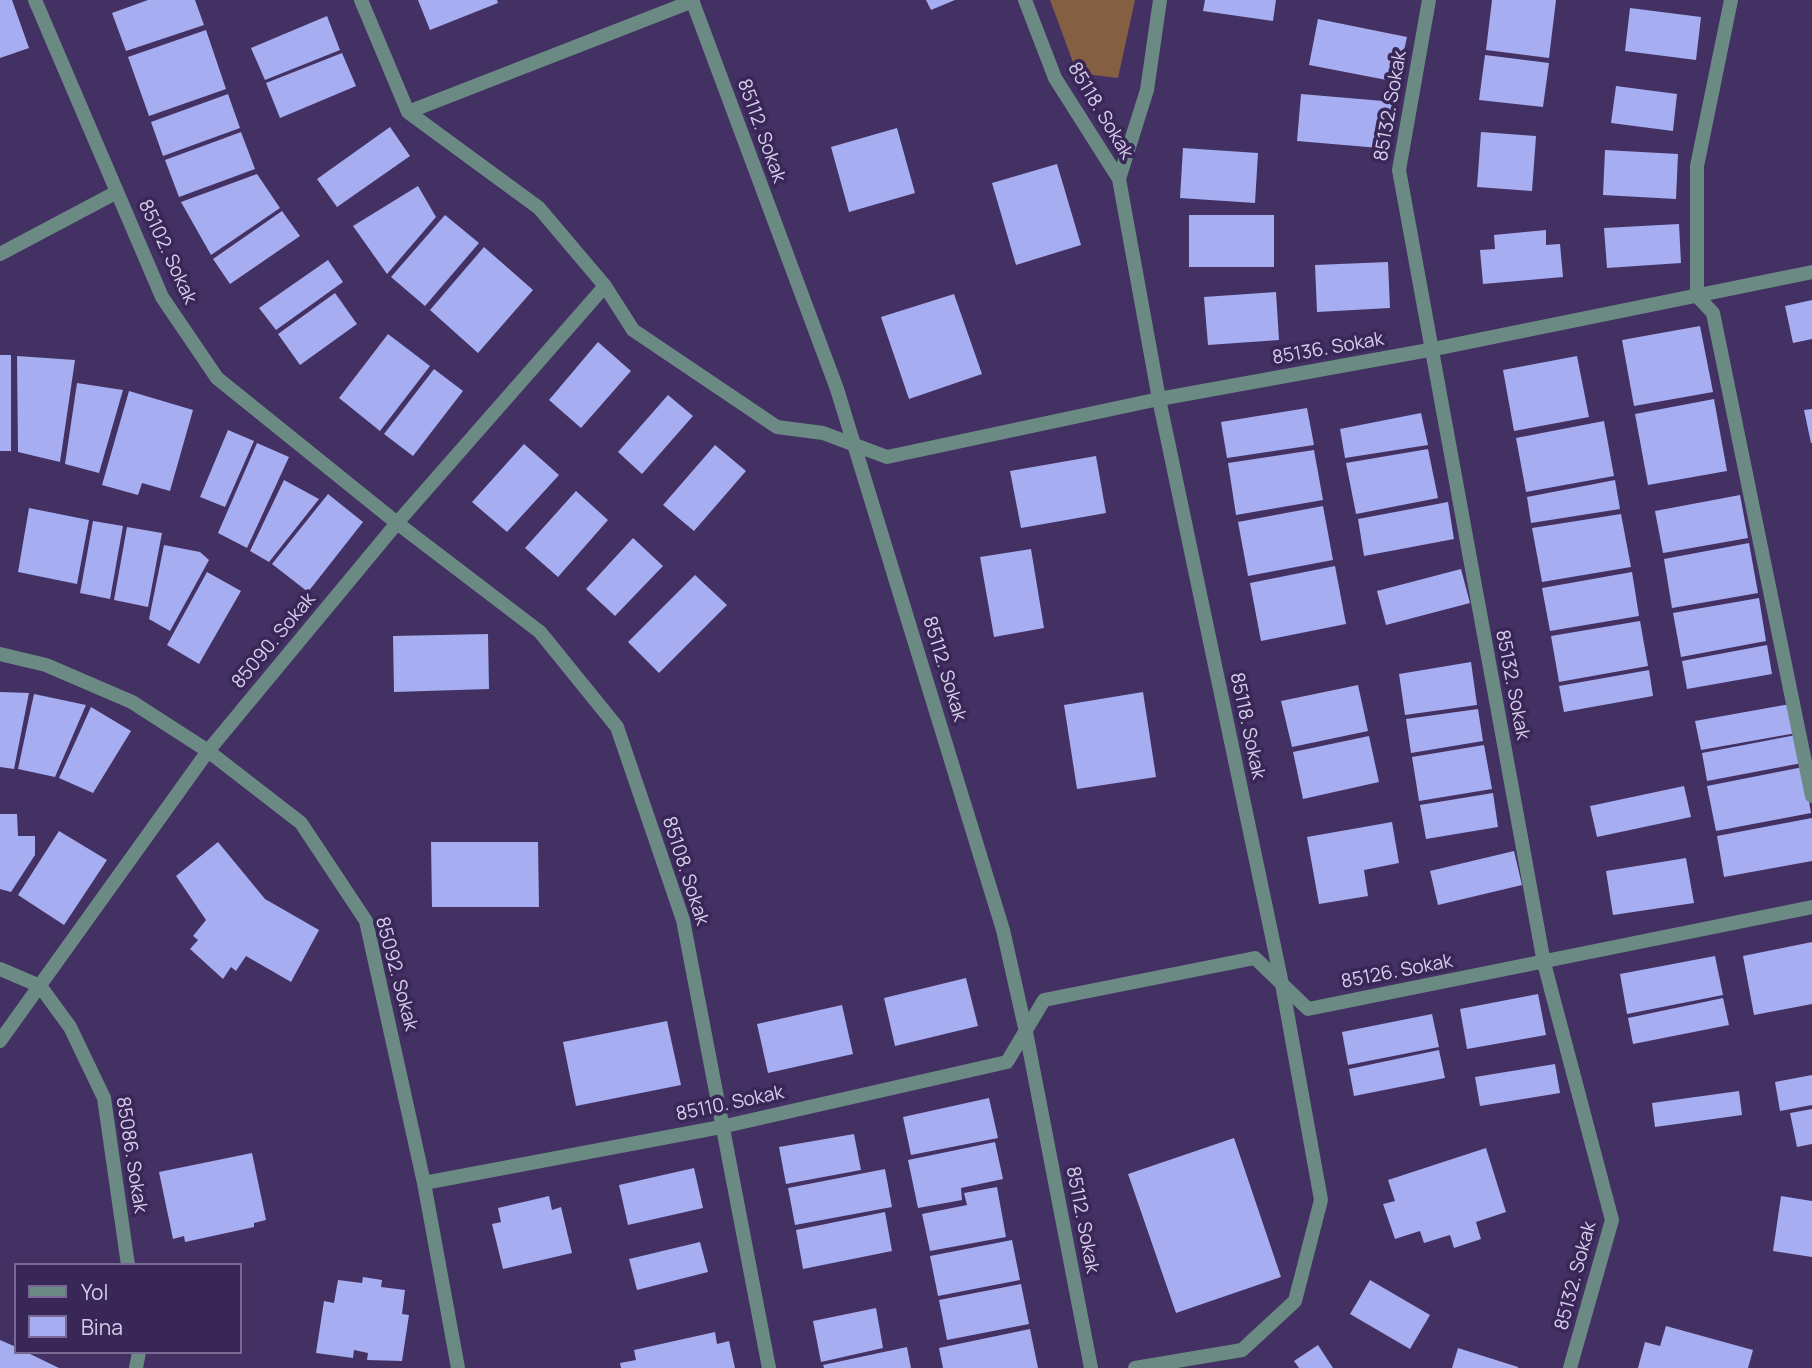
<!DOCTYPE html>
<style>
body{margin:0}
#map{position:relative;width:1812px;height:1368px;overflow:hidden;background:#443163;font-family:Manrope,sans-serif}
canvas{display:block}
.legend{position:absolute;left:14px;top:1263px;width:228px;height:91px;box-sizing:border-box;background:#392757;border:2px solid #786a93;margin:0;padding:9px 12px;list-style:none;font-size:21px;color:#d7ceed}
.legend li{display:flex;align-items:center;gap:14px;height:35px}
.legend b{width:35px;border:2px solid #786a93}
</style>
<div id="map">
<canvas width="1812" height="1368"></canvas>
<ul class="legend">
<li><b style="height:9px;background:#6a8a83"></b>Yol</li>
<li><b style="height:19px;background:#a6adf0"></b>Bina</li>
</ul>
</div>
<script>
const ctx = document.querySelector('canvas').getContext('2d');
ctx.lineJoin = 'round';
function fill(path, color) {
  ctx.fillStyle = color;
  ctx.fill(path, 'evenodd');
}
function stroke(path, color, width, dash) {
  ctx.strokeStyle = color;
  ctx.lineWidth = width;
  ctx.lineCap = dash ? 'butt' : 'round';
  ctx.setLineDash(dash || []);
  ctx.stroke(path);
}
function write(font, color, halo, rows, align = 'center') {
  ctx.font = font + ' Manrope,sans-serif';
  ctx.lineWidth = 7;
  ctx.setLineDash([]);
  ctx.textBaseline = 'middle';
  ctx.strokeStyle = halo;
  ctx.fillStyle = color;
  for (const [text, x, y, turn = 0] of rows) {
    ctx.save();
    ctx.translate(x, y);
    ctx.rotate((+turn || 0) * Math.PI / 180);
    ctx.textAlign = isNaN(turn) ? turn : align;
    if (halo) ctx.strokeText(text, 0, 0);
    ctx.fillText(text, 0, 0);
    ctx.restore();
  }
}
fill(new Path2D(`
 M1050,0H1135L1118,78L1077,73Z`), '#855f41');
fill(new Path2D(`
 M0,0H12L29,48L0,58Z
 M148,0H195L204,25L126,51L112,13Z
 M418,0H497L498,3L430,30Z
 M926,0H955L931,10Z
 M1205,0H1276L1273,21L1203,11Z
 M1492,0H1556L1549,58L1486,50Z
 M1630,8L1701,17L1696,60L1625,51Z
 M327,16L340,50L265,80L251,48Z
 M1318,19L1407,37L1397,82L1309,65Z
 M206,30L226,89L149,116L128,57Z
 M342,53L356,86L280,118L266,83Z
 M1485,55L1549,63L1543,107L1479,100Z
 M1616,86L1677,94L1673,131L1611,123Z
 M228,94L240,128L163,156L151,122Z
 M1301,94L1395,102L1391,149L1297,141Z
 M390,127L410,156L337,207L317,179Z
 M897,128L915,193L849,212L831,147Z
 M241,132L255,169L179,197L165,160Z
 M1481,132L1536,136L1532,191L1477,187Z
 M1183,148L1258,153L1255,203L1180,198Z
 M1605,150L1678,154L1676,199L1603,195Z
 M1057,164L1081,245L1016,265L992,183Z
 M257,174L280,208L211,255L181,202Z
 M418,186L436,217L387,274L353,226Z
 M282,211L300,236L230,284L213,259Z
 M445,215L479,243L425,306L391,277Z
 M1189,215H1274V267H1189Z
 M1679,224L1681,263L1607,268L1604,228Z
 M1546,230V245L1560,244L1563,277L1483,284L1480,250L1495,249L1494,235Z
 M484,247L533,290L478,353L430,310Z
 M328,260L343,282L276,330L259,308Z
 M1388,262L1390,308L1317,312L1315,265Z
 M1276,292L1279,340L1208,345L1204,297Z
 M335,293L357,324L300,365L278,334Z
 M954,294L982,374L909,399L881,317Z
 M1812,300V339L1793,343L1785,306Z
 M1700,326L1713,392L1634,406L1622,340Z
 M388,334L430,366L380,431L339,398Z
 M598,342L631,371L581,428L549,400Z
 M0,355H11V451H0Z
 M17,356L75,360L60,462L18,452Z
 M1577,356L1589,417L1514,431L1503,370Z
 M434,369L463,391L413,456L384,434Z
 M77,383L123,390L99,473L65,464Z
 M129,391L193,410L170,491L142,483L138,495L102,485Z
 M668,395L693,416L642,474L618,452Z
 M1714,399L1727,471L1648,485L1635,414Z
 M1307,408L1314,445L1227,458L1221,422Z
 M1812,409V443H1811L1804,410Z
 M1421,413L1428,445L1345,458L1340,429Z
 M1604,421L1614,476L1526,492L1516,438Z
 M228,430L254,441L225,507L200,497Z
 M257,443L289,457L247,548L218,533Z
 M524,444L559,475L507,532L472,502Z
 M715,445L746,471L694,531L663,505Z
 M1428,449L1438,498L1356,514L1346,463Z
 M1314,450L1323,500L1236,515L1228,463Z
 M1096,456L1106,513L1021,528L1010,471Z
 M284,480L319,499L269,562L250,551Z
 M1615,480L1620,509L1531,523L1527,497Z
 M576,491L608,520L558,577L525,548Z
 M328,494L363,522L308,592L272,564Z
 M1740,495L1748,538L1663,553L1655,511Z
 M1448,502L1454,539L1364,556L1358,519Z
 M1323,506L1333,560L1248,576L1238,522Z
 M29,508L89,520L77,584L18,572Z
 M1621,514L1631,567L1542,582L1532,528Z
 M93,521L123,526L110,599L80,593Z
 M127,527L162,533L148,607L114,600Z
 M633,538L663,566L615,616L586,589Z
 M1749,543L1758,593L1672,608L1664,559Z
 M164,545L200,552L209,560L170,631L149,619Z
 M1031,549L1044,628L994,637L980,557Z
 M1335,566L1346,624L1261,641L1250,583Z
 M1461,569L1470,603L1386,625L1377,591Z
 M207,572L241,591L199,664L167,645Z
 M1632,572L1639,616L1550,631L1542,588Z
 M695,575L727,605L659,673L628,642Z
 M1759,598L1766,641L1681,657L1673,613Z
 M1640,621L1648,666L1559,682L1551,636Z
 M488,634L489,689L394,692L393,636Z
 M1767,645L1772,674L1687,689L1682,661Z
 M1471,662L1477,705L1405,715L1399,674Z
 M1649,670L1653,696L1564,712L1559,686Z
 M1358,685L1368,731L1292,747L1281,701Z
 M0,692L29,693L14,769L0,767Z
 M1143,692L1156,777L1077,789L1064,705Z
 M34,694L86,705L55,777L18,769Z
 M1790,704L1796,733L1701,750L1695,721Z
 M91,707L131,731L93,793L59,778Z
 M1478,709L1483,741L1411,753L1406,719Z
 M1796,735L1802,763L1707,781L1702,753Z
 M1369,736L1379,782L1303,799L1293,752Z
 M1484,745L1492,789L1419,801L1412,757Z
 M1803,767L1811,813L1716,831L1707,786Z
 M1684,786L1691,817L1597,837L1590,806Z
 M1493,793L1498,827L1426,839L1420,805Z
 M0,814H17L18,836H35V855L11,892L0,889Z
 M1812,818V861L1724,877L1717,836Z
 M1392,822L1399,863L1364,870L1368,896L1319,904L1307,837Z
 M59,831L107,860L64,925L18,895Z
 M218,842L265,899L319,930L291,982L246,956L236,971L231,967L223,979L190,949L198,940L193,936L206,920L176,876Z
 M431,842H538L539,907H432Z
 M1514,851L1522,885L1438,905L1430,871Z
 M1686,858L1694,903L1613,915L1606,871Z
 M1812,942V1004L1754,1015L1743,956Z
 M1715,956L1723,995L1627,1014L1620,974Z
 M966,978L978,1026L895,1046L884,998Z
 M1538,994L1546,1035L1467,1049L1460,1009Z
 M1723,998L1729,1025L1633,1044L1628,1018Z
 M842,1005L853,1054L768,1073L757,1024Z
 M1432,1014L1439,1047L1348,1065L1342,1032Z
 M667,1021L681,1085L576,1106L563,1042Z
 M1439,1050L1445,1078L1354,1096L1349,1069Z
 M1555,1064L1560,1093L1480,1106L1475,1077Z
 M1812,1075V1105L1780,1111L1775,1082Z
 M1739,1091L1742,1115L1655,1127L1652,1103Z
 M989,1098L998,1138L911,1155L903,1117Z
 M1812,1109V1144L1797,1147L1790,1113Z
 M854,1134L861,1170L786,1184L779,1147Z
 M1234,1138L1281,1277L1176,1313L1128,1174Z
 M995,1142L1003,1179L961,1188L962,1200L918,1208L908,1160Z
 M1486,1148L1506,1212L1476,1222L1481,1239L1454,1248L1450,1235L1424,1243L1420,1231L1395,1239L1383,1204L1395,1201L1388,1180Z
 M252,1153L266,1220L254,1223V1227L185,1242L184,1236L173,1239L159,1172Z
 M694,1168L703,1208L628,1225L619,1185Z
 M885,1169L892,1207L795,1225L788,1188Z
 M997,1187L1006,1237L930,1251L922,1214L967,1205L964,1193Z
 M549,1196L552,1210L561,1207L572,1253L503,1269L492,1224L501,1222L498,1208Z
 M1781,1196L1812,1201V1257L1773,1251Z
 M885,1212L892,1251L803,1269L796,1230Z
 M1012,1240L1020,1280L938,1296L930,1256Z
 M700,1242L708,1272L637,1290L629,1259Z
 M363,1277L382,1280L381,1287L405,1290L402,1314L409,1315L402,1361L367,1360L368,1353L354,1350L353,1358L316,1353L324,1301L334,1303L338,1280L362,1283Z
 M1370,1280L1430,1315L1410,1349L1350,1314Z
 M1021,1284L1029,1324L947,1340L939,1300Z
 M876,1308L883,1348L821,1362L813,1321Z
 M1666,1326L1753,1350L1748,1368H1638L1645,1342L1660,1346Z
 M1030,1329L1038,1368H943L939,1348Z
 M715,1332L717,1344L729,1341L735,1368H621L620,1363L636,1360L634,1350Z
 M0,1340L16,1347V1352H26L59,1368H0Z
 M1318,1345L1333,1368H1299L1294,1361Z
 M907,1347L911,1368H824L823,1365Z
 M1458,1348L1518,1367V1368H1452Z`), '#a6adf0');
stroke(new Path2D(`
 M35,0L162,297L217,378L397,523L540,632L617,727L683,920L769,1368
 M361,0L408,112L539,208L605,286L633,330L777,427L823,433L887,457L1159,399L1429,350L1812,272
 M692,0L837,389L1003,930L1026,1032L1091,1368
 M1025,0L1055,78L1119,179L1159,399L1282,984L1321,1200L1295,1301L1242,1350L1135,1368
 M1429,0L1399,170L1544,963L1612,1220L1570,1368
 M1731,0L1697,166V296L1713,313L1812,796
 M408,112L693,1
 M1119,179L1147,90L1160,0
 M0,254L117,192
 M0,654L46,665L132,702L208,751L301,823L366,921L424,1183L458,1368
 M0,969L40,986L70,1027L104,1098L128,1265
 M0,1041L208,751L397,523L605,286
 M424,1183L721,1127L1007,1062L1044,1000L1255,958L1308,1009L1812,907
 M136,1368L139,1352`), '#6a8a83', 14);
write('19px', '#d7ceed', '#392757', [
 ["85132. Sokak",1391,106,-80],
 ["85118. Sokak",1100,111,59],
 ["85112. Sokak",761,131,70],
 ["85102. Sokak",167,252,65],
 ["85136. Sokak",1328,349,-10],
 ["85090. Sokak",274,641,-50],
 ["85112. Sokak",944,669,73],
 ["85132. Sokak",1512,685,79],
 ["85118. Sokak",1247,726,78],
 ["85108. Sokak",685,871,72],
 ["85126. Sokak",1397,972,-11],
 ["85092. Sokak",396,974,75],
 ["85110. Sokak",730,1104,-12],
 ["85086. Sokak",131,1155,81],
 ["85112. Sokak",1082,1220,79],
 ["85132. Sokak",1576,1276,-75]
]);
</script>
